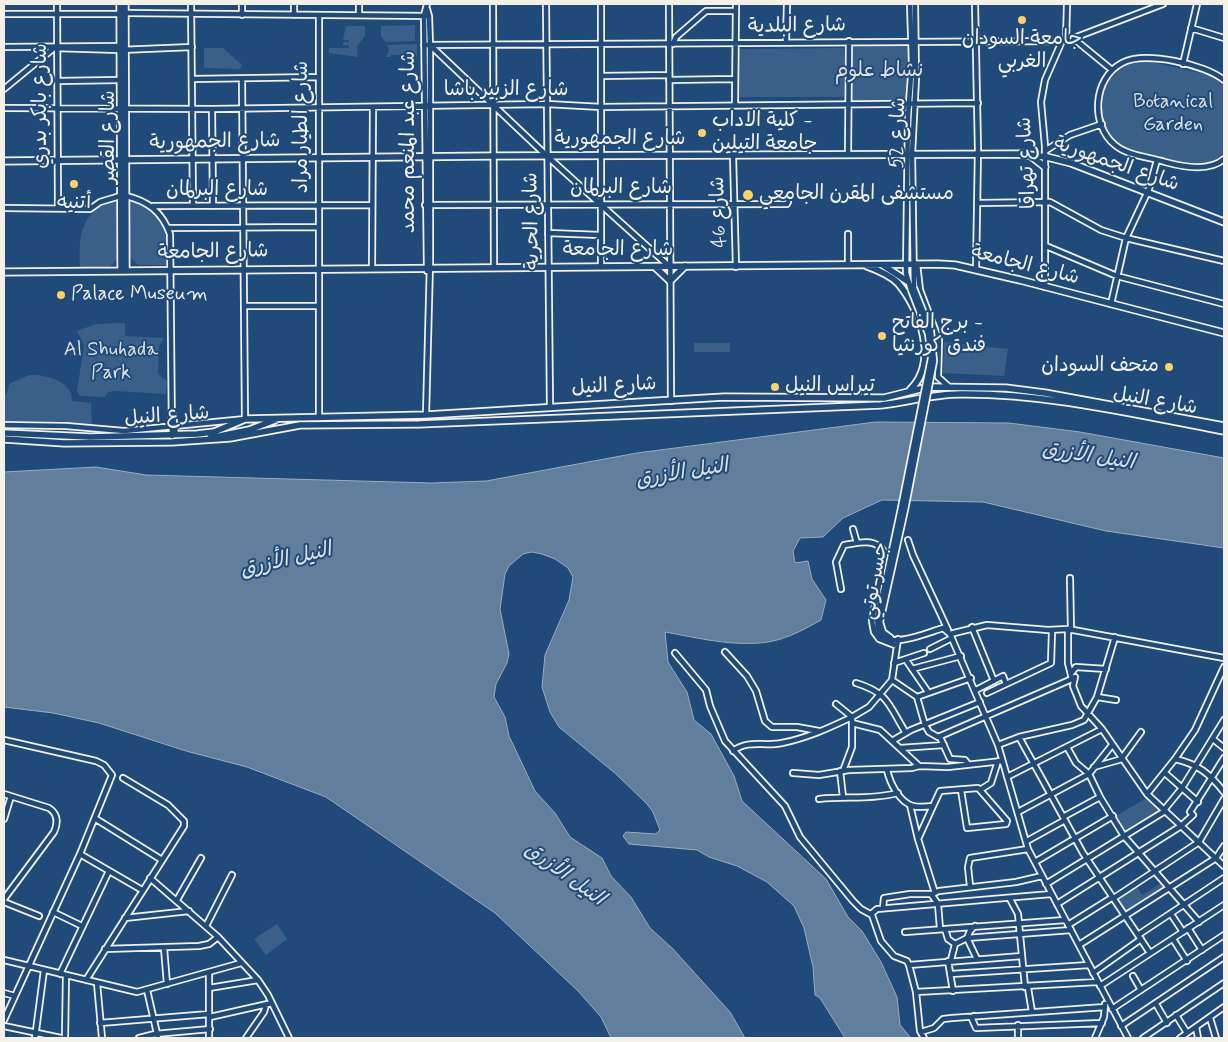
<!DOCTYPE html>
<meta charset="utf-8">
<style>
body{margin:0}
#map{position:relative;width:1228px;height:1042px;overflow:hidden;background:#1f4a7a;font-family:Mynerve,sans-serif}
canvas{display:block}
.frame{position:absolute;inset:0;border:5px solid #f4f1e8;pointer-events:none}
</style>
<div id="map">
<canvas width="1228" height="1042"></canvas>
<div class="frame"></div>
</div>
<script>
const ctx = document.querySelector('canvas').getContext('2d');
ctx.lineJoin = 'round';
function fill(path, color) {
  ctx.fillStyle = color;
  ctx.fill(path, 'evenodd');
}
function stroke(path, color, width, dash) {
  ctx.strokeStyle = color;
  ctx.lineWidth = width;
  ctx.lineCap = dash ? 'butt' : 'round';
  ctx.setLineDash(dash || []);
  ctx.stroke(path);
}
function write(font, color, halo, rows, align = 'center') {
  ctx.font = font + ' Mynerve,"Playpen Sans Arabic",sans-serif';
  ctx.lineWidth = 4;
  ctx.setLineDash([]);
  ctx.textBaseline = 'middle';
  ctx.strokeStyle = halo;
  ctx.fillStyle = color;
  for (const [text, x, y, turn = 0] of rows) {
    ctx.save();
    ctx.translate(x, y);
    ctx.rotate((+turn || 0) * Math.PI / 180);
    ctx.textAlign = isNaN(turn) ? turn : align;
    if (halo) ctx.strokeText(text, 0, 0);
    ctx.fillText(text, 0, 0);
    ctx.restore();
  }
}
fill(new Path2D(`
 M415,25V41L386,42L381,37V26Z
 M346,26H365V36L357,46L358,57L329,53V48H349L348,45H343V42H349V40H343Z
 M850,42L910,44L908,102L848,103Z
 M417,44V57H414V52L410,50L404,55H391V57H386L389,51L387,45Z
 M204,48H223L242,65L240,69L204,68Z
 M844,48V97H740L739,49Z
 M1147,61L1210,75L1224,86V152C1204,175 1169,162 1145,155C1136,152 1125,149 1117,143C1097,126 1094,89 1115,72C1124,64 1136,63 1147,61Z
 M119,199V257L110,267H80C78,233 82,208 119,199Z
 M129,199C158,211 172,234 168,265H138L130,257Z
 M125,323V336L164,338L159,346L158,374L167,381L166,394L115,391L108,392L105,397L80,396L77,391L84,345L77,331L96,324Z
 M944,342L1008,349L1004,376L943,373Z
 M694,343H730V352H694Z
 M29,375C45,374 73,381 72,401L91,403L92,428L61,421H4V396L7,393L9,384Z
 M1147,798L1162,812L1125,834L1114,817Z
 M1163,882L1167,887L1126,915L1115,899L1136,885L1142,895Z
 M277,924L287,939L266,955L254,939Z`), '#3a5f88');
const water = new Path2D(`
 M876,422L1009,423L1080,432L1224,458V548L1106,531L983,502L882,500L843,518L823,537L800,538L793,551L795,563L808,561L812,579L826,600L821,620C805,629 787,639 768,642C734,647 698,638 665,632L668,662L687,692L694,720L711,734L734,776L742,801L826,879L848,917L862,931L881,962L897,997L900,1025L911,1038H845L820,998L815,995L813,967L804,928L794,906L767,882L737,866L709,857L697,850L629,844L623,836L626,832L656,834L660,830L653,812L647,804L616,774L559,727L550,712L542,687L545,655L569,600L573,577L568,568L555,559L542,554L532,552L523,554L509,566L505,574L500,609L509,654L507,663L496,684L494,697L505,717L509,736L518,755L535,791L555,813L570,837L602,858L611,876L631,897L650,928L673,949L730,1012L745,1038H611L601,1017L578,991L495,913L326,797L247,767L186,751L99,723L53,713L4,707V472L96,467L146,475L431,483L486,481L637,453Z`);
fill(water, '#627e9d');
stroke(water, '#9cacbb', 1);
const minor = new Path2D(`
 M57,4L58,208
 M191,4L193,206
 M242,4V15
 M294,4V15
 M359,4V15
 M427,4L424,16L427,271
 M493,4L494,267
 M546,4L550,407
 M601,4V267
 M669,4L671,401
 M910,4L912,63L908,116L906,273L911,290
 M975,4L978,150L976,270
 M125,13L429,16
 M4,14H120
 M1191,28L1224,38
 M1073,38L1112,70
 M1066,41L1067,4
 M786,42L787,4
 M673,44L676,37L706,11H736
 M424,45L1066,41L1163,4
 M430,45L548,157L670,267
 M4,47L123,46
 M54,48L120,50L192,47
 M1183,64L1197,4
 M601,76L669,75
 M192,79L319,77
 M669,80L735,79
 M1224,80C1205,64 1145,51 1122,63C1093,78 1090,125 1115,145C1128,156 1149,157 1165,162C1183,167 1209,172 1224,159
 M57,81L120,80
 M4,89L54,48
 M735,105L736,4
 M4,108L212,109L547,104L601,107L978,103
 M212,109L213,206
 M1045,151L1070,135L1102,124
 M848,155L849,41
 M733,156L736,267
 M126,196C148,201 162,212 170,234L172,436
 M978,203L1050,202L1101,230L1126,238L1224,261
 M425,205L787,204L788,202
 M153,206L372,205
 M4,208L90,209L100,202L120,196
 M168,228L317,227
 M548,233L600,235
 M1046,246L1117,276L1224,304
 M917,264L920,290L939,340L938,377L948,386
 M848,265V234
 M372,268L373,107
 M1045,287V146L1041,102L1045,80L1062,41
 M914,288L912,154L916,78L915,4
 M1111,304L1126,238L1149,189L1157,160
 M245,306H317
 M172,410L176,435
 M426,415L430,263V45L429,16L427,9
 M319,418V15
 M4,425L66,426L124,431L245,419L242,79
 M901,508L878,616C871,658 923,634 943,628L950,634L998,745L1028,849L1128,1038
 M853,529L857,543
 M908,540L913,555L948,630
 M1070,578L1071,630
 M841,589L836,562L844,545C860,543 875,537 885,553L872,621L874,632L879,639L897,646
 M972,627L994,681
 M1068,629V663L1072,679L1075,677L1073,686L1081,706L1102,729L1147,794L1224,866
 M950,634L987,625L1048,630L1068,629L1224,658
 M891,638L883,632L880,622L905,510
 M898,639L892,680L917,697L925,725L929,732L938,737L1072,679
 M930,649L952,638
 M725,652L747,676L756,691L765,721L772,727H797L819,731
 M675,653L706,690L710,706L725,741L785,806L800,837L853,901L861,909L872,915L881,941L894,956L907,961L909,965L916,992L920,1031L924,1038
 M906,660L928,692
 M894,663L924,653
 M912,669L961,656
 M1072,672L1076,667L1106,669
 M856,683C889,693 889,706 906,733
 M976,690L1003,676L1006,684
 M987,693L1051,663L1052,631
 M917,697L971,678
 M1097,697L1116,700
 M852,723L880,730L919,766
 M940,737L950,759L965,760L968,764
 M1019,737L1083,853L1150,953
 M1213,739L1224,748
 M4,740L96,761L104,765L112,775L80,854L4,1020
 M892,741L911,730L980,702
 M998,745L1019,737L1072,725L1084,720L1097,697L1115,637
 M1067,747L1076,763L1089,774L1100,797L1124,836L1199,922
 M900,748L944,745
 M733,751C749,739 764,747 782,743C807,738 829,728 852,717L836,704
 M1122,758L1141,732
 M1175,759L1195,730L1224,667
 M1094,767L1122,759
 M887,770C890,783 899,802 913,806C919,808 927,806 933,806L940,791L978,788L980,790L991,783L998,761
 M840,771L843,797
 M843,771L852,747V717L869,707L892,680
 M793,773L819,775L849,770L912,768L919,766L948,767L1002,761
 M1165,773L1198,802
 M1007,777L1102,729
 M961,790L967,828L1006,824L1007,821L980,790
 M4,794L49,808C58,814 58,823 54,832L4,899
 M1147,794L1175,759C1198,764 1210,774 1224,792
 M819,799C846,796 871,800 898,793
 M910,805L918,839L935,893
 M1164,810L1182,788L1224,720
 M1018,812L1089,774L1112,745
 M1063,817L1100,797
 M4,819L11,796
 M96,819L162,860
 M918,839L933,806
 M1027,841L1065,820
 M80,854L142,890
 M1035,862L1113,816
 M150,878L218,937L258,980L268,995L289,1038
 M1046,884L1165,811
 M970,886L968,867L970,858L1028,849
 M931,894L938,904L940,929
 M1114,898L1199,842L1224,799
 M1010,899L1018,914L1025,987
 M177,900L201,858
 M4,902L39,916
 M1057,904L1181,826L1193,815L1190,812L1224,758
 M883,908L884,898L910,894H931L939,891L1016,882L1042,876
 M53,912L82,926
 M871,914L877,909L1051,894
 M1171,914L1183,932
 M125,918L189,911
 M1068,925L1113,897
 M206,926L232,875
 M1188,928L1202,950
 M945,929L948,939L955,944
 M905,932L1065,920
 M1138,935L1224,878
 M1173,939L1187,961
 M1079,945L1216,858L1224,846
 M164,948L167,984
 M105,949L199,946L209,944L218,937
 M977,959L967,938L1071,930
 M4,960L137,992L241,963
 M951,960L955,944L967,938L970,931L975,926
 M948,961L953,991
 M909,965L1022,956
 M209,973V1038
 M1093,973L1141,939
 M60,974L109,871
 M951,974L1089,965
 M1133,976L1141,990
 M86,980L184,826V821L168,805L123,778
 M97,983L102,1038
 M1100,986L1224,905
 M209,988L258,980
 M1028,988L1032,1012
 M147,990L158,1038
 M916,992L1097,982
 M4,993L15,996
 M1156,1004L1167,1023
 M1112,1009L1224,935
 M1176,1015L1187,1033
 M974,1016L972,1019L976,1028L1102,1023
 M210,1017L272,1003
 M1210,1018L1216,1038
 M100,1023L209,1014
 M1018,1025V1038
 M4,1026L61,1038
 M1121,1026L1224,957
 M1196,1027L1198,1038
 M921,1032L934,1028L943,1019L952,1018L1105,1007
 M35,1038L44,970
 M65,1038L66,975
 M139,1038L155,1034L210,1029
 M246,1038L264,1012L266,1005
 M1095,1038L1104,1017L1105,1004
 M1143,1038L1224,983
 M1180,1038L1224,1007`);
const major = new Path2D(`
 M120,4L121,271
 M125,4L126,271
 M1031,156L1045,167
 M4,161L494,156L1020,154L1047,157L1071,163L1224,222
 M867,266C878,270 890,275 898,283C921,310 939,362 910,390
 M884,266L907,281
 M655,267L670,281L685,266
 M4,272L938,264L955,265L1020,280L1224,333
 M4,433L90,437L197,434L214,432L245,419L426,415L724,397L884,398L928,387L1006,388L1045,393L1224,426
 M210,438L249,430L275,420
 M4,439L64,443L172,442L230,438L300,425L419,424L881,405C908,402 933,394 960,394C1048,393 1138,415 1224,431`);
stroke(minor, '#f4f1e8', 8);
stroke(major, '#f4f1e8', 9);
stroke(minor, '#1f4a7a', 4.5);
stroke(major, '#1f4a7a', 5.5);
const minorBridge = new Path2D(`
 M901,508L931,358L928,334L911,290
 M905,510L934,361L931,331L914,288`);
stroke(minorBridge, '#f4f1e8', 8, []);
stroke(minorBridge, '#1f4a7a', 4.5);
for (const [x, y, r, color] of [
 [1022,20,5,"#ffd166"],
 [702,133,5,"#ffd166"],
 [74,184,5,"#ffd166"],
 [748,195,6,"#ffd166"],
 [61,295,5,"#ffd166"],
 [882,336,5,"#ffd166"],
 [1169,367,5,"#ffd166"],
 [775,387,5,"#ffd166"]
]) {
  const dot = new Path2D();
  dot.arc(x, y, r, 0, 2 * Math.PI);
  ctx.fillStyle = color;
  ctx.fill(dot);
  stroke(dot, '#1f4a7a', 2);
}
write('20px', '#f4f1e8', '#1f4a7a', [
 ["شارع البلدية",797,27,-1],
 ["شارع الزبير باشا",506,91],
 ["شارع بابكر بدري",42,106,-90],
 ["شارع الطيار مراد",303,127,-90],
 ["شارع 52",899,133,-88],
 ["شارع القصر",110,137,-90],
 ["شارع الجمهورية",620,140],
 ["شارع عبد المنعم محمد",410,142,-90],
 ["شارع الجمهورية",215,143,-1],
 ["شارع تهراقا",1028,163,-93],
 ["شارع الجمهورية",1116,165,19],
 ["شارع البرلمان",621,189],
 ["شارع البرلمان",217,191],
 ["شارع 46",720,212,-92],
 ["شارع الحرية",533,221,-91],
 ["شارع الجامعة",618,251],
 ["شارع الجامعة",213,253,-1],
 ["شارع الجامعة",1025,266,14],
 ["شارع النيل",614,387,-3],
 ["شارع النيل",1155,402,10],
 ["شارع النيل",167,417,-4],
 ["جسر توتي",876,581,-80]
]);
write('20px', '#f4f1e8', '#1f4a7a', [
 ["جامعة السودان",1022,40,"center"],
 ["الغربي",1022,63,"center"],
 ["كلية الاداب -",712,122],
 ["جامعة التيلين",712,145],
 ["مستشفى المقرن الجامعي",759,195],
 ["أتنيه",74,204,"center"],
 ["Palace Museum",71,295],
 ["برج الفاتح -",892,324],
 ["فندق كورنثيا",892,347],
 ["متحف السودان",1159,367,"right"],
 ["تيراس النيل",785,387]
], 'left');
write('20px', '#e1e2de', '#1f4a7a', [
 ["نشاط علوم",879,72],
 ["Botanical",1173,103],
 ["Garden",1173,126],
 ["Al Shuhada",111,351],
 ["Park",111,374]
]);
write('italic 21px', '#dee0dd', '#1f4a7a', [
 ["النيل الأزرق",1088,457,9],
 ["النيل الأزرق",682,474,-9],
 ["النيل الأزرق",286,561,-13],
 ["النيل الأزرق",564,875,36]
]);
</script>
